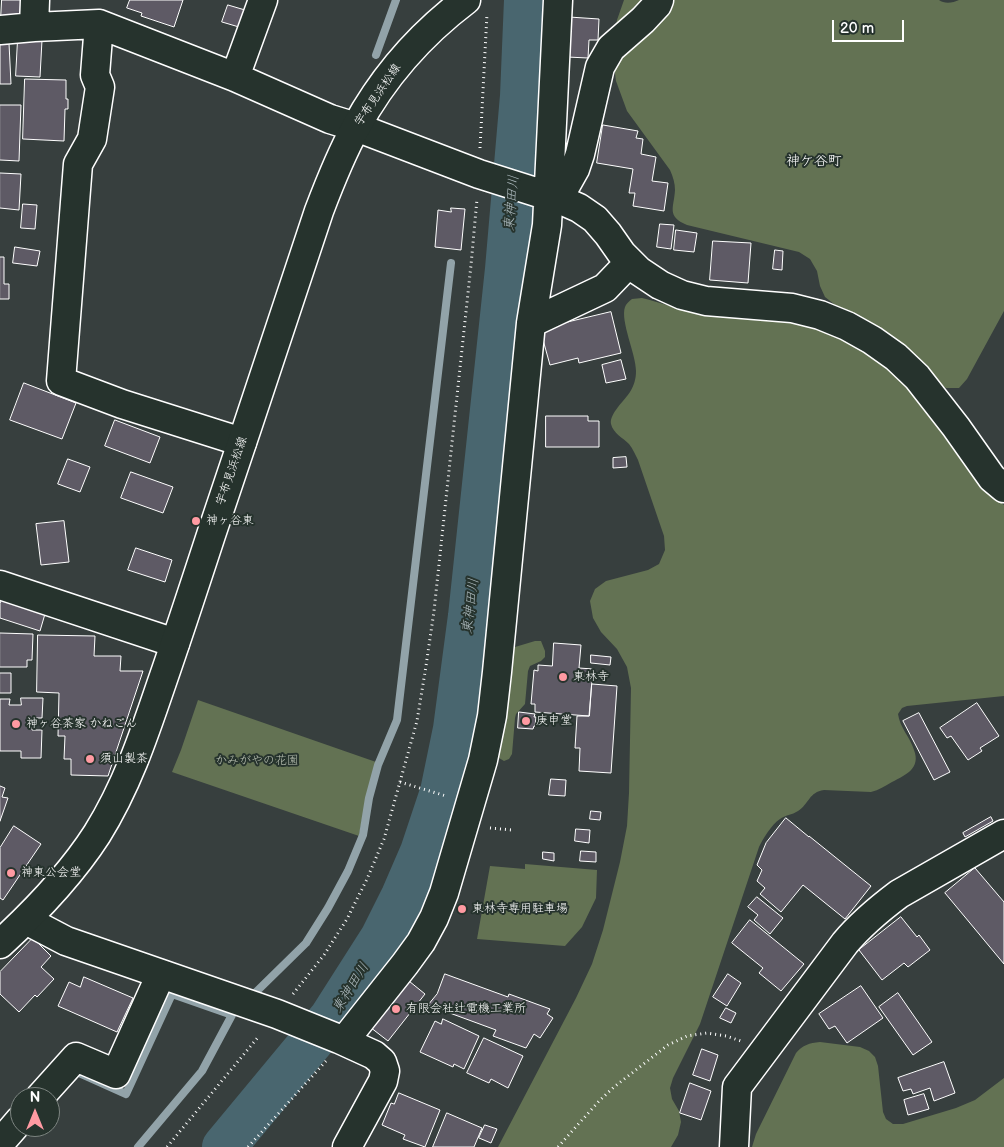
<!DOCTYPE html>
<meta charset="utf-8">
<style>
body{margin:0}
#map{position:relative;width:1004px;height:1147px;overflow:hidden;background:#373f3e;font-family:"Balsamiq Sans",sans-serif}
canvas{display:block}
.north{position:absolute;left:10px;top:1087px;width:50px;height:50px;box-sizing:border-box;background:#26332d;border:1px solid #7d8581;border-radius:50%;rotate:0deg;font-size:14px;font-weight:700;line-height:20px;text-align:center;color:#fff}
.north::after{content:'';display:block;margin:auto;width:18px;height:22px;background:#ff9aa2;clip-path:polygon(50% 0,100% 100%,50% 72%,0 100%)}
.scale{position:absolute;left:832px;top:20px;width:72px;height:22px;box-sizing:border-box;border:2px solid #fff;border-top:0;padding-left:6px;font-size:15px;line-height:18px;white-space:nowrap;color:#fff;-webkit-text-stroke:4px #26332d;paint-order:stroke}
</style>
<div id="map">
<canvas width="1004" height="1147"></canvas>
<div class="north">N</div>
<div class="scale">20 m</div>
</div>
<script>
const ctx = document.querySelector('canvas').getContext('2d');
ctx.lineJoin = 'round';
function fill(path, color) {
  ctx.fillStyle = color;
  ctx.fill(path, 'evenodd');
}
function stroke(path, color, width, dash) {
  ctx.strokeStyle = color;
  ctx.lineWidth = width;
  ctx.lineCap = dash ? 'butt' : 'round';
  ctx.setLineDash(dash || []);
  ctx.stroke(path);
}
function write(font, color, halo, rows, align = 'center') {
  ctx.font = font + ' "Balsamiq Sans","Klee One",sans-serif';
  ctx.lineWidth = 4;
  ctx.setLineDash([]);
  ctx.textBaseline = 'middle';
  ctx.strokeStyle = halo;
  ctx.fillStyle = color;
  for (const [text, x, y, turn = 0] of rows) {
    ctx.save();
    ctx.translate(x, y);
    ctx.rotate((+turn || 0) * Math.PI / 180);
    ctx.textAlign = isNaN(turn) ? turn : align;
    if (halo) ctx.strokeText(text, 0, 0);
    ctx.fillText(text, 0, 0);
    ctx.restore();
  }
}
fill(new Path2D(`
 M624,0H939C944,4 953,3 959,0H1004V311L967,379L959,388H946L936,381L879,329L834,304L825,297L820,286L817,271L810,259L799,252L687,225C666,216 674,208 675,190C675,183 673,177 670,170L627,111L616,81L612,50L617,20Z
 M642,298C658,302 674,308 690,310C723,314 756,315 788,320C833,327 875,353 906,385C935,415 956,452 982,484C988,492 997,498 1004,505V696L907,706L902,708L898,714C900,728 910,737 914,750C921,768 906,775 892,782C885,786 879,790 871,792L824,790C809,792 809,804 798,811C792,815 785,815 780,819C771,825 763,839 759,847L700,1024L673,1078L670,1088L672,1099L679,1111L681,1122L678,1135L671,1147H498L576,998L592,964L603,930L620,862L627,826L629,793L631,688L627,667L617,649L601,632L593,618L590,601L595,589L606,581L648,570L659,564L665,550L664,536L638,460C635,454 633,449 629,444C623,438 613,433 611,424C609,414 625,400 630,392C634,385 636,379 636,371C636,354 620,321 625,307C626,304 629,301 632,299Z
 M535,641H541L545,651V657L541,661L530,666L528,671L525,704L516,714L515,718L512,754L509,759L504,761L499,758L497,752L509,650L515,647Z
 M198,700L376,762L366,798L359,836L172,772L181,750Z
 M525,864L597,870L596,898L582,927L565,946L477,939L490,866L525,869Z
 M820,1042L860,1047L869,1051L875,1057L878,1066L883,1112L886,1119L893,1124H903L956,1108L975,1100L1004,1078V1147H752L756,1134L796,1053C803,1045 809,1043 820,1042Z`), '#637253');
stroke(new Path2D(`
 M376,55L396,0
 M255,993L306,943L328,908L348,871L363,835L369,798L378,765L397,720L451,263
 M73,1077L77,1072L126,1094L172,994L232,1015L202,1071L138,1147`), '#92a3a9', 8);
stroke(new Path2D(`
 M224,1147L331,1018L382,938L403,896L422,852L442,792L455,729L470,616L507,269L522,96L526,0`), '#49666f', 44);
const building = new Path2D(`
 M2,0H28L27,21L1,19Z
 M130,0H183L174,27L141,16L142,13L127,8Z
 M228,5L245,10L239,27L222,22Z
 M569,17L599,19L598,40H589L588,58L567,57Z
 M18,39L42,40L40,77L16,76Z
 M9,43L11,84H0V44Z
 M25,79L66,80V99H68V109H65L64,141L23,139Z
 M0,105H21L19,161L0,160Z
 M603,125L638,131L636,138L643,139L641,154L656,157L652,181L668,183L664,211L633,206L635,193H629L633,169L597,163Z
 M0,173L21,174L19,210L0,208Z
 M23,204L37,205L35,229L21,228Z
 M451,208L465,209L461,250L435,247L438,210L451,212Z
 M660,224L674,225L671,249L657,247Z
 M676,230L697,233L694,252L674,250Z
 M713,241L751,243L748,283L710,280Z
 M15,247L40,251L37,266L13,263Z
 M775,250L783,251L782,270L773,269Z
 M0,257H4V284H9V299H0Z
 M611,312L621,353L579,363L578,358L550,365L540,329Z
 M621,360L626,379L606,383L602,365Z
 M24,383L76,403L62,439L10,420Z
 M546,416H588V421H599V447H546Z
 M115,420L160,437L150,463L105,446Z
 M626,457L627,467L613,468V458Z
 M68,459L90,467L80,492L58,484Z
 M131,472L173,487L163,513L121,498Z
 M64,521L69,562L41,565L36,524Z
 M136,548L172,560L165,582L128,570Z
 M4,593L47,607L40,631L0,618V604Z
 M0,633L33,634L32,660H27V667H0Z
 M38,635L95,636L94,656H121L120,671H143L108,776L71,775V759H64L65,736H58L59,693L37,692Z
 M554,643L581,645L579,668L593,669L589,716L535,712V704H531L534,670L538,671V665L552,666Z
 M591,655L611,657L610,665L591,663Z
 M0,673H11V693H0Z
 M592,684L617,686L611,773L579,771L580,748H575L577,716H589Z
 M21,698H43L42,718H32V730H42L41,758H21V751H0V699H10L9,705H21Z
 M977,703L999,736L980,748L982,751L968,760L951,736L947,738L940,728Z
 M519,712L535,714L534,717H536L535,726H534L533,729L518,728Z
 M919,713L950,772L934,780L903,721Z
 M551,779L566,780L565,796L549,795Z
 M0,786L5,788L2,797L8,798L0,821Z
 M591,811L601,812L600,820L590,819Z
 M991,817L993,821L965,837L963,833Z
 M786,818L809,837V836L871,886L845,919L803,885L781,912L760,894L765,888L757,881L762,870L757,865L766,843Z
 M14,826L41,844L3,900L0,898V848Z
 M576,829L590,830L589,843L575,841Z
 M581,851L596,852V862L580,861Z
 M543,852L554,853V861L543,859Z
 M975,868L1004,902V964L945,893Z
 M757,897L783,918L770,934L754,920L758,915L748,907Z
 M901,917L917,937L919,935L930,950L908,967L904,963L882,980L859,950Z
 M750,920L804,964L781,991L759,973L763,968L732,943Z
 M33,938L51,956L41,967L54,979L37,997L35,995L19,1012L0,994V972Z
 M445,974L508,997L509,994L550,1009L547,1014L553,1018L540,1038L534,1034L526,1048L493,1036L496,1030L428,1005L437,994Z
 M728,974L741,983L727,1006L713,997Z
 M84,977L133,998L117,1032L58,1006L69,982L80,987Z
 M404,977L425,994L388,1041L366,1024Z
 M861,986L883,1018L847,1043L835,1026L829,1029L819,1014Z
 M898,993L932,1042L913,1055L879,1007Z
 M726,1008L736,1013L731,1023L720,1018Z
 M443,1019L479,1036L464,1069L454,1064L453,1067L420,1052L435,1021L441,1024Z
 M484,1038L523,1056L508,1088L491,1079L489,1083L467,1073Z
 M702,1049L718,1055L710,1081L693,1075Z
 M944,1062L955,1093L934,1101L930,1088L913,1094L911,1089L903,1091L898,1078Z
 M690,1083L711,1091L701,1120L680,1113Z
 M399,1093L440,1110L425,1147L403,1139L405,1135L382,1125L391,1103L394,1104Z
 M924,1094L929,1109L908,1115L904,1100Z
 M447,1113L482,1128L474,1147H433Z
 M485,1125L497,1129L491,1143L479,1138Z`);
fill(building, '#5e5a65');
stroke(building, '#fff', 1);
const minor = new Path2D(`
 M99,24L95,75L100,87L92,139L78,164L61,381L122,404L242,442
 M34,27L35,0
 M0,30L34,27L99,24L235,77L330,119L356,127L479,174L561,200L579,208L595,219L608,234L622,254L639,271L660,285L682,295L706,301L792,308L820,315L847,326L872,340L896,357L917,377L956,427L992,478L1004,488
 M235,77L263,0
 M548,197L566,185L575,169L580,154L600,67L611,48L643,20L657,5L659,0
 M531,323L605,288L630,262
 M0,585L175,643
 M26,920L66,941L277,1014L339,1039L374,1055L382,1062L385,1071L383,1081L347,1147
 M344,1041L405,964L421,942L434,918L444,893L483,760L492,716L497,672L531,323L547,225L558,0
 M40,1097L76,1057L116,1074L161,974
 M0,1143L20,1120`);
const tertiary = new Path2D(`
 M734,1147L737,1087L845,943C861,924 879,909 899,894L1004,834`);
const secondary = new Path2D(`
 M0,944C36,911 70,876 97,834C127,786 144,735 162,682C179,633 195,584 211,535C247,427 284,319 319,211C330,182 341,154 356,127C383,77 421,34 466,0`);
stroke(minor, '#fff', 31);
stroke(tertiary, '#fff', 31);
stroke(secondary, '#fff', 31);
stroke(new Path2D(`
 M480,148L487,14
 M400,782L446,796
 M490,828L512,830
 M293,994L324,955L347,919L367,879L384,839L417,721L426,666L434,611L471,265L477,199
 M167,1147L259,1036
 M248,1147L327,1060
 M558,1147L599,1101L614,1087L668,1045L687,1036L707,1033L726,1036L741,1041`), '#fff', 3, [1, 4]);
stroke(minor, '#26332d', 28);
stroke(tertiary, '#26332d', 28);
stroke(secondary, '#26332d', 28);
for (const [x, y, r, color] of [
 [196,521,5,"#ff9aa2"],
 [563,677,5,"#ff9aa2"],
 [526,721,5,"#ff9aa2"],
 [16,724,5,"#ff9aa2"],
 [90,759,5,"#ff9aa2"],
 [11,873,5,"#ff9aa2"],
 [462,909,5,"#ff9aa2"],
 [396,1009,5,"#ff9aa2"]
]) {
  const dot = new Path2D();
  dot.arc(x, y, r, 0, 2 * Math.PI);
  ctx.fillStyle = color;
  ctx.fill(dot);
  stroke(dot, '#26332d', 2);
}
write('12px', '#fff', '#26332d', [
 ["宇布見浜松線",378,95,-56],
 ["宇布見浜松線",232,471,-71]
]);
write('12px', '#fff', '#26332d', [
 ["神ヶ谷東",206,521],
 ["東林寺",573,677],
 ["庚申堂",536,721],
 ["神ヶ谷茶家 かねごん",26,724],
 ["須山製茶",100,759],
 ["神東公会堂",21,873],
 ["東林寺専用駐車場",472,909],
 ["有限会社辻電機工業所",406,1009]
], 'left');
write('12px', '#b9c0b2', '#26332d', [
 ["かみがやの花園",257,761]
]);
write('14px', '#fff', '#26332d', [
 ["神ケ谷町",814,161]
]);
write('italic 14px', '#adbabe', '#26332d', [
 ["東神田川",512,203,-85],
 ["東神田川",471,606,-83],
 ["東神田川",351,988,-58]
]);
</script>
